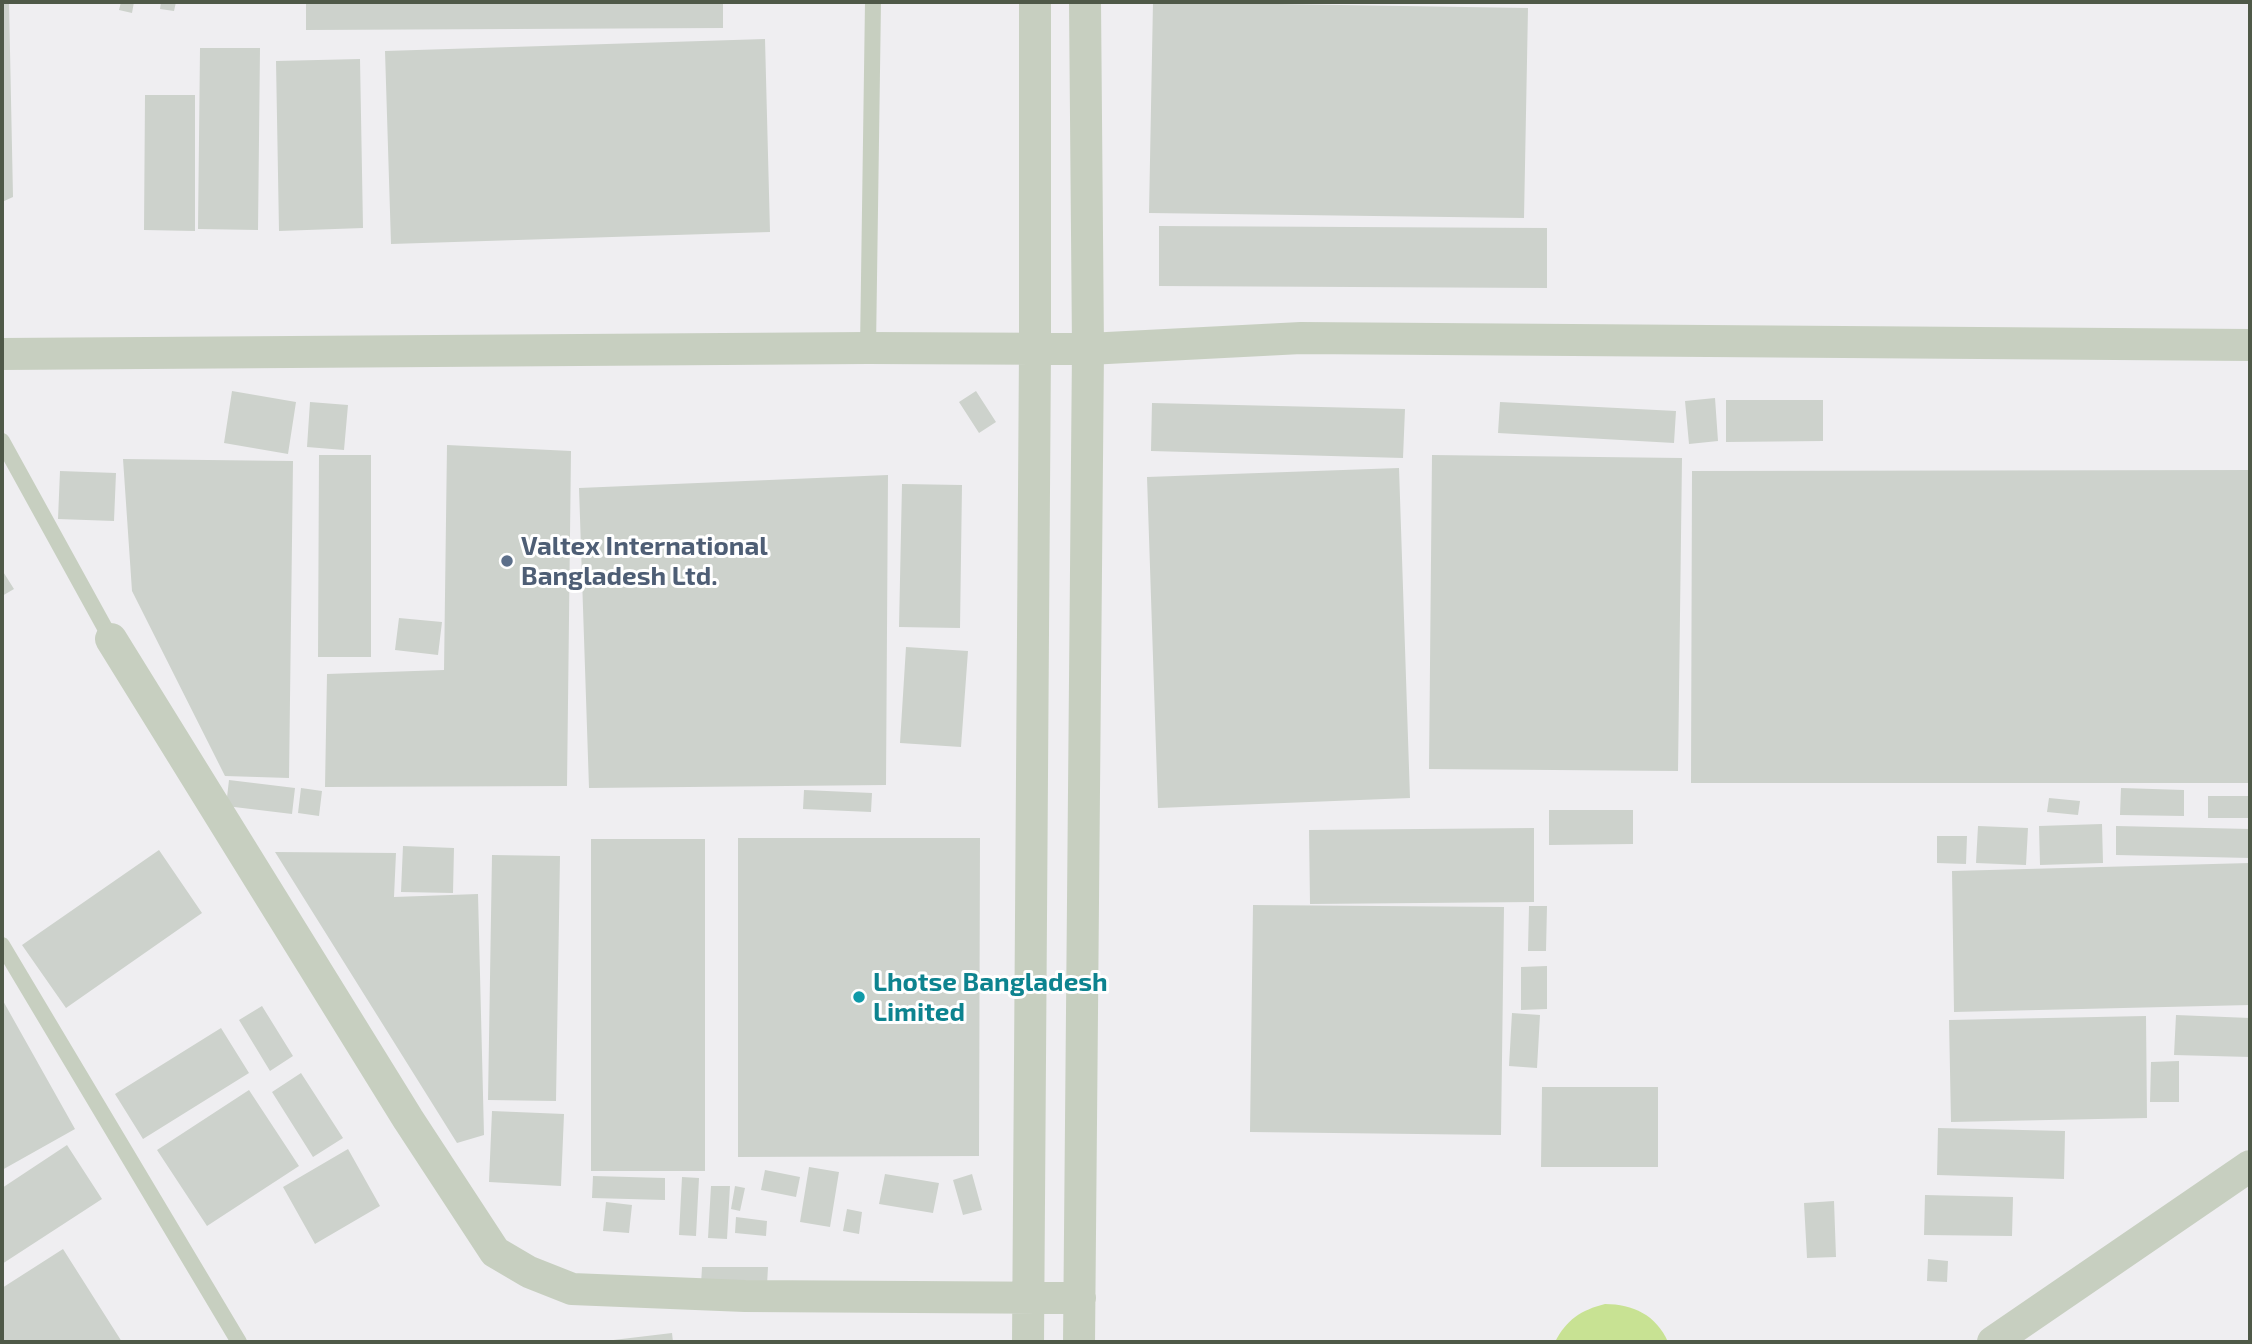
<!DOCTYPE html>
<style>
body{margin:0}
#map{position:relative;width:2252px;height:1344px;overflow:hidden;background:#efeef1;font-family:"Exo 2",sans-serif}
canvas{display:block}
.frame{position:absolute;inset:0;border:4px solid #4f5948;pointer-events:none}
</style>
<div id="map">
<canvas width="2252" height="1344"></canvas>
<div class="frame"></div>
</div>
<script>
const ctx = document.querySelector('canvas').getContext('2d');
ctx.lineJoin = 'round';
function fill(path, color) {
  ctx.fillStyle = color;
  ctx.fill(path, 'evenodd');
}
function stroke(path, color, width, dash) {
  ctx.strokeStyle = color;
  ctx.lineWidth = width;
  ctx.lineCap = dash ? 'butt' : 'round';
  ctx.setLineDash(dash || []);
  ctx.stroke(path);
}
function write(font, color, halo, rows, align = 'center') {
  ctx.font = font + ' "Exo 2",sans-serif';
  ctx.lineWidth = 6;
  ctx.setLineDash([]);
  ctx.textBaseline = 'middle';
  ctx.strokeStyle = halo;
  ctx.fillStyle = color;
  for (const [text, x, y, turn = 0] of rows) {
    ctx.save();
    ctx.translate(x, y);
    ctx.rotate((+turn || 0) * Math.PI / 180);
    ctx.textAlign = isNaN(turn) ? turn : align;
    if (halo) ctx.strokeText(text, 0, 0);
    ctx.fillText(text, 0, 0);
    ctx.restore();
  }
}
fill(new Path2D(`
 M1605,1304C1633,1304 1656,1315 1668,1342H1555C1566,1320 1581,1310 1605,1304Z`), '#c8e293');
fill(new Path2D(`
 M2,2H9L13,197L2,202Z
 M121,2H134L132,13L119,10Z
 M161,2H176L174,11L160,9Z
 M306,2H723V28L306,30Z
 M1153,2L1528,8L1524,218L1149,213Z
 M765,39L770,232L391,244L385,51Z
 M200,48H260L258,230L198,229Z
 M360,59L363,228L279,231L276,61Z
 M145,95H195V231L144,230Z
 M1159,226L1547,228V288L1159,286Z
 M232,391L296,402L288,454L224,443Z
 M976,391L996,422L979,433L959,402Z
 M1715,398L1718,441L1689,444L1685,401Z
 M1726,400H1823V441L1726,442Z
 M310,402L348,405L344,450L307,447Z
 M1500,402L1676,411L1674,443L1498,433Z
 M1152,403L1405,409L1403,458L1151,451Z
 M447,445L571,451L567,786L325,787L327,674L444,670Z
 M319,455H371V657H318Z
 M1432,455L1682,458L1678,771L1429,769Z
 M123,459L293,461L289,778L225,776L132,591Z
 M1399,468L1410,798L1158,808L1147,477Z
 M2250,470V783H1691L1692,471Z
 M60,471L116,473L114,521L58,519Z
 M888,475L886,785L589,788L579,488Z
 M902,484L962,485L960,628L899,627Z
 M2,570L14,589L2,596Z
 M399,618L442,622L438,655L395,650Z
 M906,647L968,651L961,747L900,743Z
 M229,780L295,788L292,814L226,806Z
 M301,788L322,791L319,816L298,813Z
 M2121,788L2184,790V816L2120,815Z
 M804,790L872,793L871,812L803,809Z
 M2208,796H2250V818H2208Z
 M2049,798L2080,801L2078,815L2047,812Z
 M1549,810H1633V844L1549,845Z
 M2102,824L2103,863L2040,865L2039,826Z
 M1978,826L2028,828L2026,865L1976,863Z
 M2116,826L2250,829V858L2116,855Z
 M1534,828V902L1310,904L1309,830Z
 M1937,836H1967L1966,864L1937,863Z
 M738,838H980L979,1156L738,1157Z
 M591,839H705V1171H591Z
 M403,846L454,848L453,893L401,892Z
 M159,850L202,913L66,1008L22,945Z
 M275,852L396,853L394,897L478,894L484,1135L457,1143Z
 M492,855L560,856L556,1101L488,1100Z
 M2250,863V1005L1954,1012L1952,871Z
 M1253,905L1504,907L1501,1135L1250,1132Z
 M1529,906H1547L1546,951H1528Z
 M1547,966V1009L1521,1010V967Z
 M2,999L75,1129L2,1170Z
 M262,1006L293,1056L270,1071L239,1020Z
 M1512,1013L1540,1015L1537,1068L1509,1066Z
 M2176,1015L2250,1018V1057L2174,1055Z
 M2146,1016L2147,1118L1951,1122L1949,1020Z
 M221,1028L249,1073L143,1139L115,1094Z
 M2179,1061V1102H2150L2151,1062Z
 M301,1073L343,1138L313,1157L272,1092Z
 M1542,1087H1658V1167H1541Z
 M249,1090L299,1166L207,1226L157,1150Z
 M492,1111L564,1114L561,1186L489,1182Z
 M1938,1128L2065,1131L2064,1179L1937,1175Z
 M67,1145L102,1199L2,1264V1188Z
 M348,1149L380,1206L315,1244L283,1187Z
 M809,1167L839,1172L830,1227L800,1222Z
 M765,1170L800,1177L796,1197L761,1190Z
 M885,1174L939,1183L933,1213L879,1204Z
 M972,1174L982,1210L963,1215L953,1180Z
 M593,1176L665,1178V1200L592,1198Z
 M682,1177L699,1178L696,1236L679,1235Z
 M711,1186H730L727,1239L708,1238Z
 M735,1186L745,1188L740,1211L731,1209Z
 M1925,1195L2013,1197L2012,1236L1924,1235Z
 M1834,1201L1836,1257L1807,1258L1804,1203Z
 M606,1202L632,1205L629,1233L603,1231Z
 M847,1209L862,1212L859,1234L843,1231Z
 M736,1217L767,1221L766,1236L735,1233Z
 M63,1249L122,1342H2V1288Z
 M1928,1259L1948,1261L1947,1282L1927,1281Z
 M702,1267H768L767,1285H701Z
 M672,1333L673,1342H605V1341Z`), '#cdd2cc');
stroke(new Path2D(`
 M868,348L873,2
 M2,441L111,639
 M2,945L239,1342`), '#c7cfc0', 16);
stroke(new Path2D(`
 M2,354L868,348L1088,349L1301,338L2250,345
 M111,639L408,1119L495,1252L529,1272L572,1289L745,1296L1080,1298
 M1028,1342L1035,349V2
 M1079,1342L1088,349L1085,2
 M1993,1342L2250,1166`), '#c7cfc0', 32);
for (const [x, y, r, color] of [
 [507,561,7,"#5c6f8a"],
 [859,997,7,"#0f9aa8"]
]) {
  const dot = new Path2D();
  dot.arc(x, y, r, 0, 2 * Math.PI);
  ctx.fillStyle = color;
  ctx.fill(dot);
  stroke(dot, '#fff', 2.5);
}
write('bold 26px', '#4e5e75', '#fff', [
 ["Valtex International",521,546],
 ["Bangladesh Ltd.",521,576]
], 'left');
write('bold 26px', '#0d838f', '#fff', [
 ["Lhotse Bangladesh",873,982],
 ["Limited",873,1012]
], 'left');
</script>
